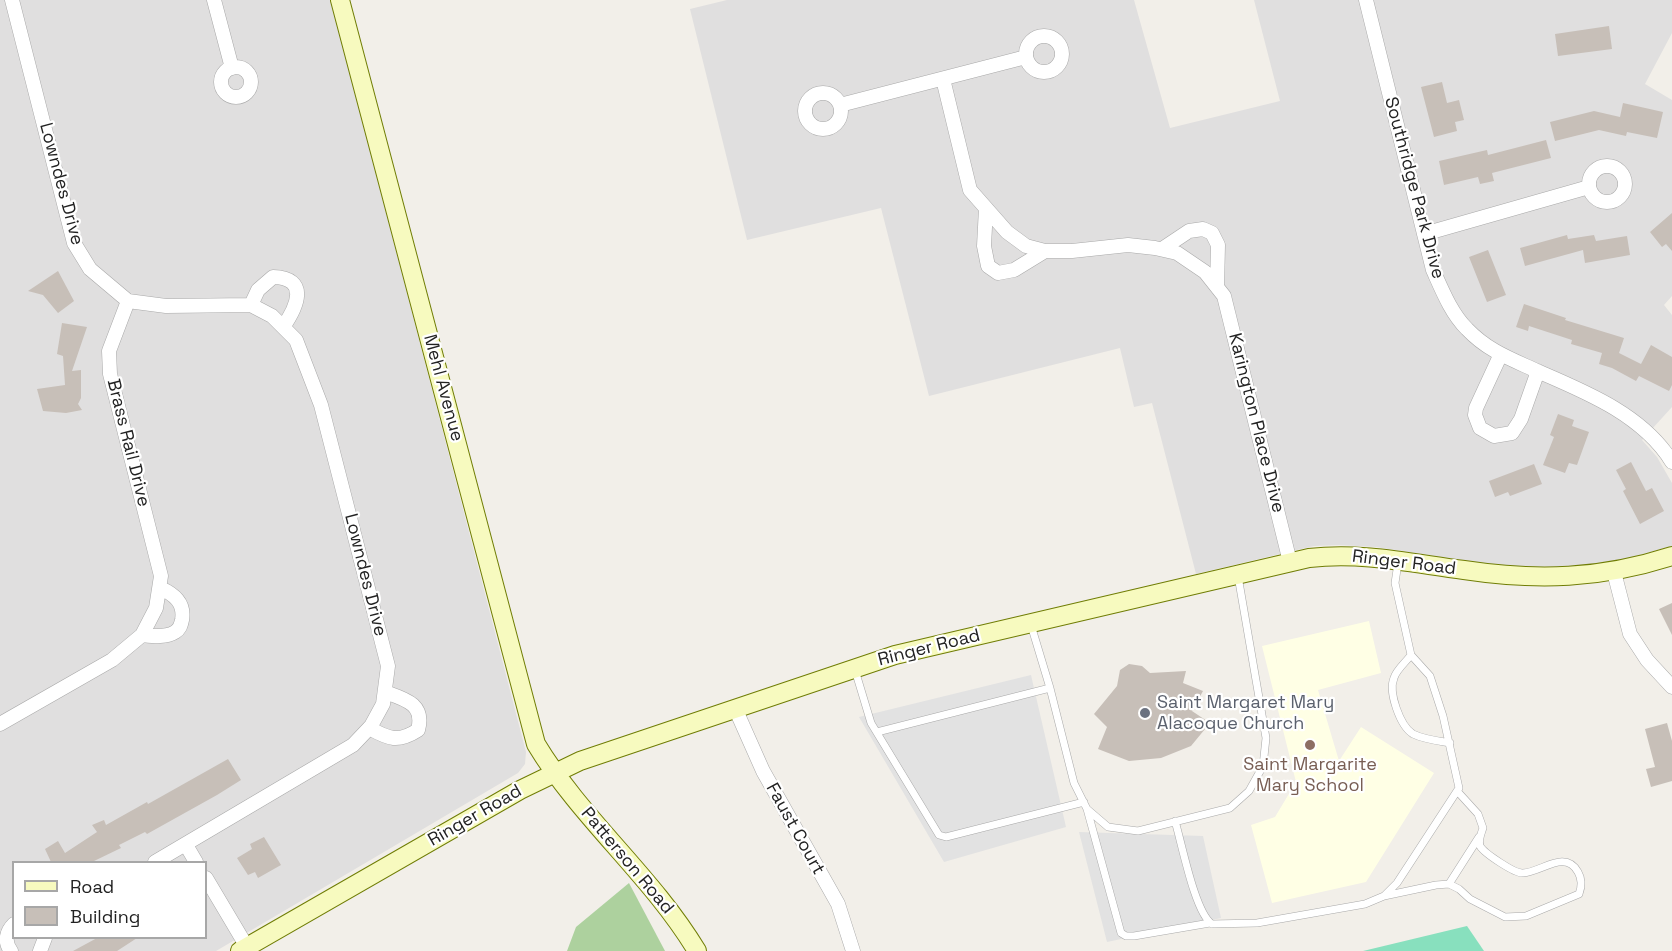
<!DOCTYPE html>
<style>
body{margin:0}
#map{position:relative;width:1672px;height:951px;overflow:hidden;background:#f2efe9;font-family:"Space Grotesk",sans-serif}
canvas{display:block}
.legend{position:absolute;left:12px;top:861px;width:195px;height:78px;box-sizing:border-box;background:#fff;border:2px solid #a7a7a7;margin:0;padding:8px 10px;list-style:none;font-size:18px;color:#222}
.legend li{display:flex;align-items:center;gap:12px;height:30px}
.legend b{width:30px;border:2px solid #a7a7a7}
</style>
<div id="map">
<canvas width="1672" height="951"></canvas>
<ul class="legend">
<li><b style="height:8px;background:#f7fabf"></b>Road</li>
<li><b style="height:16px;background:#c7bfb8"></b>Building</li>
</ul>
</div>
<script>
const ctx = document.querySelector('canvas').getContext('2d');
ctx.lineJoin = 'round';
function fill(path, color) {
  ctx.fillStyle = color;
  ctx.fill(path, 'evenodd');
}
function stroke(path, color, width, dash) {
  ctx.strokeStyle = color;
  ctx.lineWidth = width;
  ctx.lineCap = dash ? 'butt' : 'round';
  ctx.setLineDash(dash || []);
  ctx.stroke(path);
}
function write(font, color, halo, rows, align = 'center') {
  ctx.font = font + ' "Space Grotesk",sans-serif';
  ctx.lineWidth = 4.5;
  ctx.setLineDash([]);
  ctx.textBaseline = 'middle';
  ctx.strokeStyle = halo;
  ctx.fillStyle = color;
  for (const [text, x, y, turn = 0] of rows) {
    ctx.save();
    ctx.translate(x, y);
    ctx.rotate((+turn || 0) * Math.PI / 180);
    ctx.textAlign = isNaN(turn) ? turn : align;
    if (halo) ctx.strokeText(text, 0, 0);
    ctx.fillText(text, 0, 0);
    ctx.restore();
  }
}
fill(new Path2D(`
 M0,0H331L526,752L525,764L518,773L216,951H0ZM14,862H206V938H14Z
 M727,0H1134L1170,128L1280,101L1254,0H1672V33L1645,84L1672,100V296L1664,305L1672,315V407L1642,440L1657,457L1672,483V546L1604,565L1563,567L1499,566L1376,547L1339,545L1314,546L1196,574L1152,403L1134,407L1120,348L929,396L881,208L747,240L690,9Z`), '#e0dfdf');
fill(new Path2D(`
 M1369,621L1381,673L1318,690L1339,761L1361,727L1434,773L1366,882L1272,903L1251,825L1275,817L1296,782L1262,646Z`), '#ffffe5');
fill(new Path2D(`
 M629,883L665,951H567L576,927Z`), '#add19e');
fill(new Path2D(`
 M1467,926L1484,951H1363Z`), '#88e0be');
fill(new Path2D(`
 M1031,675L1066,827L944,862L859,717Z
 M1079,832L1203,836L1221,918L1107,942Z`), '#e2e2e2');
fill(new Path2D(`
 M1609,26L1612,49L1558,56L1555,34Z
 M1442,82L1447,103L1459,100L1464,120L1455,122L1457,131L1434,137L1421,87Z
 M1623,103L1663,112L1657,138L1627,132L1626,136L1599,130L1555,141L1550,122L1594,111L1620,117Z
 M1546,140L1551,158L1492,173L1494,181L1480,184L1478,177L1444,185L1439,161L1487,150L1488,155Z
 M1672,213V251L1666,244L1662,247L1650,232Z
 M1567,235L1568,239L1594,235L1596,241L1627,236L1630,255L1585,263L1583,250L1525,266L1520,248Z
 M1488,250L1506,295L1487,302L1469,257Z
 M58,271L74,301L58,313L43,295L28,291Z
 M1524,304L1566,318L1565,320L1624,338L1619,353L1641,364L1651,345L1672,357V385L1669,391L1639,376L1636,381L1612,368L1599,364L1602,353L1571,344L1572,340L1529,326L1528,331L1516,327Z
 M62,323L87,327L72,371L81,370V398L78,404L82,410L66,413L43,411L37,389L65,385L63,356L57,354Z
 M1558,414L1574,420L1572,426L1589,432L1577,465L1569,463L1565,473L1543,465L1554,437L1550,435Z
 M1631,462L1646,491L1652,488L1664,511L1640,524L1623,491L1626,489L1616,470Z
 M1534,464L1542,484L1510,496L1508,492L1495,497L1489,481Z
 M1672,603V635L1659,609Z
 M1129,664L1142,666L1150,673L1186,671L1183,683L1203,691L1192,711L1210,723L1191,746L1161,758L1129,761L1098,749L1107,727L1094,714L1117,686L1120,670Z
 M1667,723L1672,741V781L1651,787L1646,769L1655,767L1645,729Z
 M228,759L241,780L217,795L147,834L145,832L119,845L121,848L92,862H50H51L45,849L58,841L65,853L97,832L92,825L104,820L106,825L147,802L148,804Z
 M264,837L281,865L258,878L255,872L248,875L237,858L252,849L250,844Z
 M97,938H137L117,951H73Z`), '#c7bfb8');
const lane = new Path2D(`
 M1031,625L1050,688L1074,783L1087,809L1108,827L1138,831L1230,808L1249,791L1263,766L1266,738L1238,576
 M1411,655C1406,662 1396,670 1394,678C1388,692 1400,726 1413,734C1423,739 1438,741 1450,743
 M855,670L871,723L939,835L946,837L1084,802
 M877,732L1050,688
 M1087,809L1121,933L1126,936H1134L1210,923
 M1175,821C1182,844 1195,913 1212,924L1257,923L1365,904L1384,896L1397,883L1459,788L1443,716L1430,676L1411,655L1395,583L1398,563
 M1449,884L1479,837
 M1384,896L1436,885L1449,884L1459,889L1470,899L1505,917L1526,916L1579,894C1582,886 1582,879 1578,872C1565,849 1542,872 1523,873C1515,874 1484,853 1480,846C1478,840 1481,834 1483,828L1478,814L1458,792`);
const street = new Path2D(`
 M12,0L74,243L90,269L128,301L166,306L251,305L272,316L296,340L321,405L388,666L383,704L371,726L353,745L155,862
 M214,0L232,68
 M1366,0L1433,270C1442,290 1451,313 1467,329C1488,351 1511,359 1537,371C1586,392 1643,415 1672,462
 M1026 54a18 18 0 1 1 36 0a18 18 0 1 1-36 0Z
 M221 82a15 15 0 1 1 30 0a15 15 0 1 1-30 0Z
 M943,79L970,190L1007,232L1026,246L1045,251H1072L1128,245L1155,248L1177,253L1205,272L1224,296L1290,562
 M805 111a18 18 0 1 1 36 0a18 18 0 1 1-36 0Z
 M840,105L1026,57
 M1589 184a18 18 0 1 1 36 0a18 18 0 1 1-36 0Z
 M986,208L984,246L988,266L998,273L1014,270L1045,251
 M1424,234L1589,187
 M1162,249L1189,231L1203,229L1212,233L1218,245L1217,287
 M251,305L258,290L273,277C310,278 297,307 283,327
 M1500,356L1476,408L1475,415L1480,428L1494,436L1512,433L1521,419L1538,371
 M1614,572L1630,634L1647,660L1672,687
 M142,635C152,636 166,638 175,632C180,629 181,625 182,620C185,603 174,594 160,588
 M735,708L763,771L838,904L853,951
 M0,724L112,660L142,635L156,608L161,576L110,374L109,351L128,301
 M369,728C389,739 398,743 418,730C425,704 405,699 385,692
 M186,845L196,862
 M206,878L247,947
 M11,951C4,942 6,932 14,924
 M40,951L45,938`);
const secondary = new Path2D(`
 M340,0L536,744C581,819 652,876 697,951
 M240,951L520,790L580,761L895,655L1309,558C1363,552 1410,563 1464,570C1537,581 1601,579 1672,556`);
stroke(lane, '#a9a9a9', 8);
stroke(street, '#a9a9a9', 15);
stroke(secondary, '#707d05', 20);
stroke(lane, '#fff', 7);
stroke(street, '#fff', 14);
stroke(secondary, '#f7fabf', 18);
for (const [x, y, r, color] of [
 [1145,713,6,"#6b7280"],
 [1310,745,6,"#8d6e63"]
]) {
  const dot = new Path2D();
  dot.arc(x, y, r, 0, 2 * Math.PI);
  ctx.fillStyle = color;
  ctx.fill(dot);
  stroke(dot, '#fff', 2);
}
write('18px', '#222', '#fff', [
 ["Lowndes Drive",61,184,75],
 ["Southridge Park Drive",1414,188,75],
 ["Mehl Avenue",443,388,75],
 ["Karington Place Drive",1256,423,76],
 ["Brass Rail Drive",128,443,76],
 ["Ringer Road",1404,563,7],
 ["Lowndes Drive",365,575,76],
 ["Ringer Road",929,648,-14],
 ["Ringer Road",475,816,-30],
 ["Faust Court",795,829,61],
 ["Patterson Road",627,861,50]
]);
write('18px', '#5b616d', '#fff', [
 ["Saint Margaret Mary",1157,703],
 ["Alacoque Church",1157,724]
], 'left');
write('18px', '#785e54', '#fff', [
 ["Saint Margarite",1310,765],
 ["Mary School",1310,786]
]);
</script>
